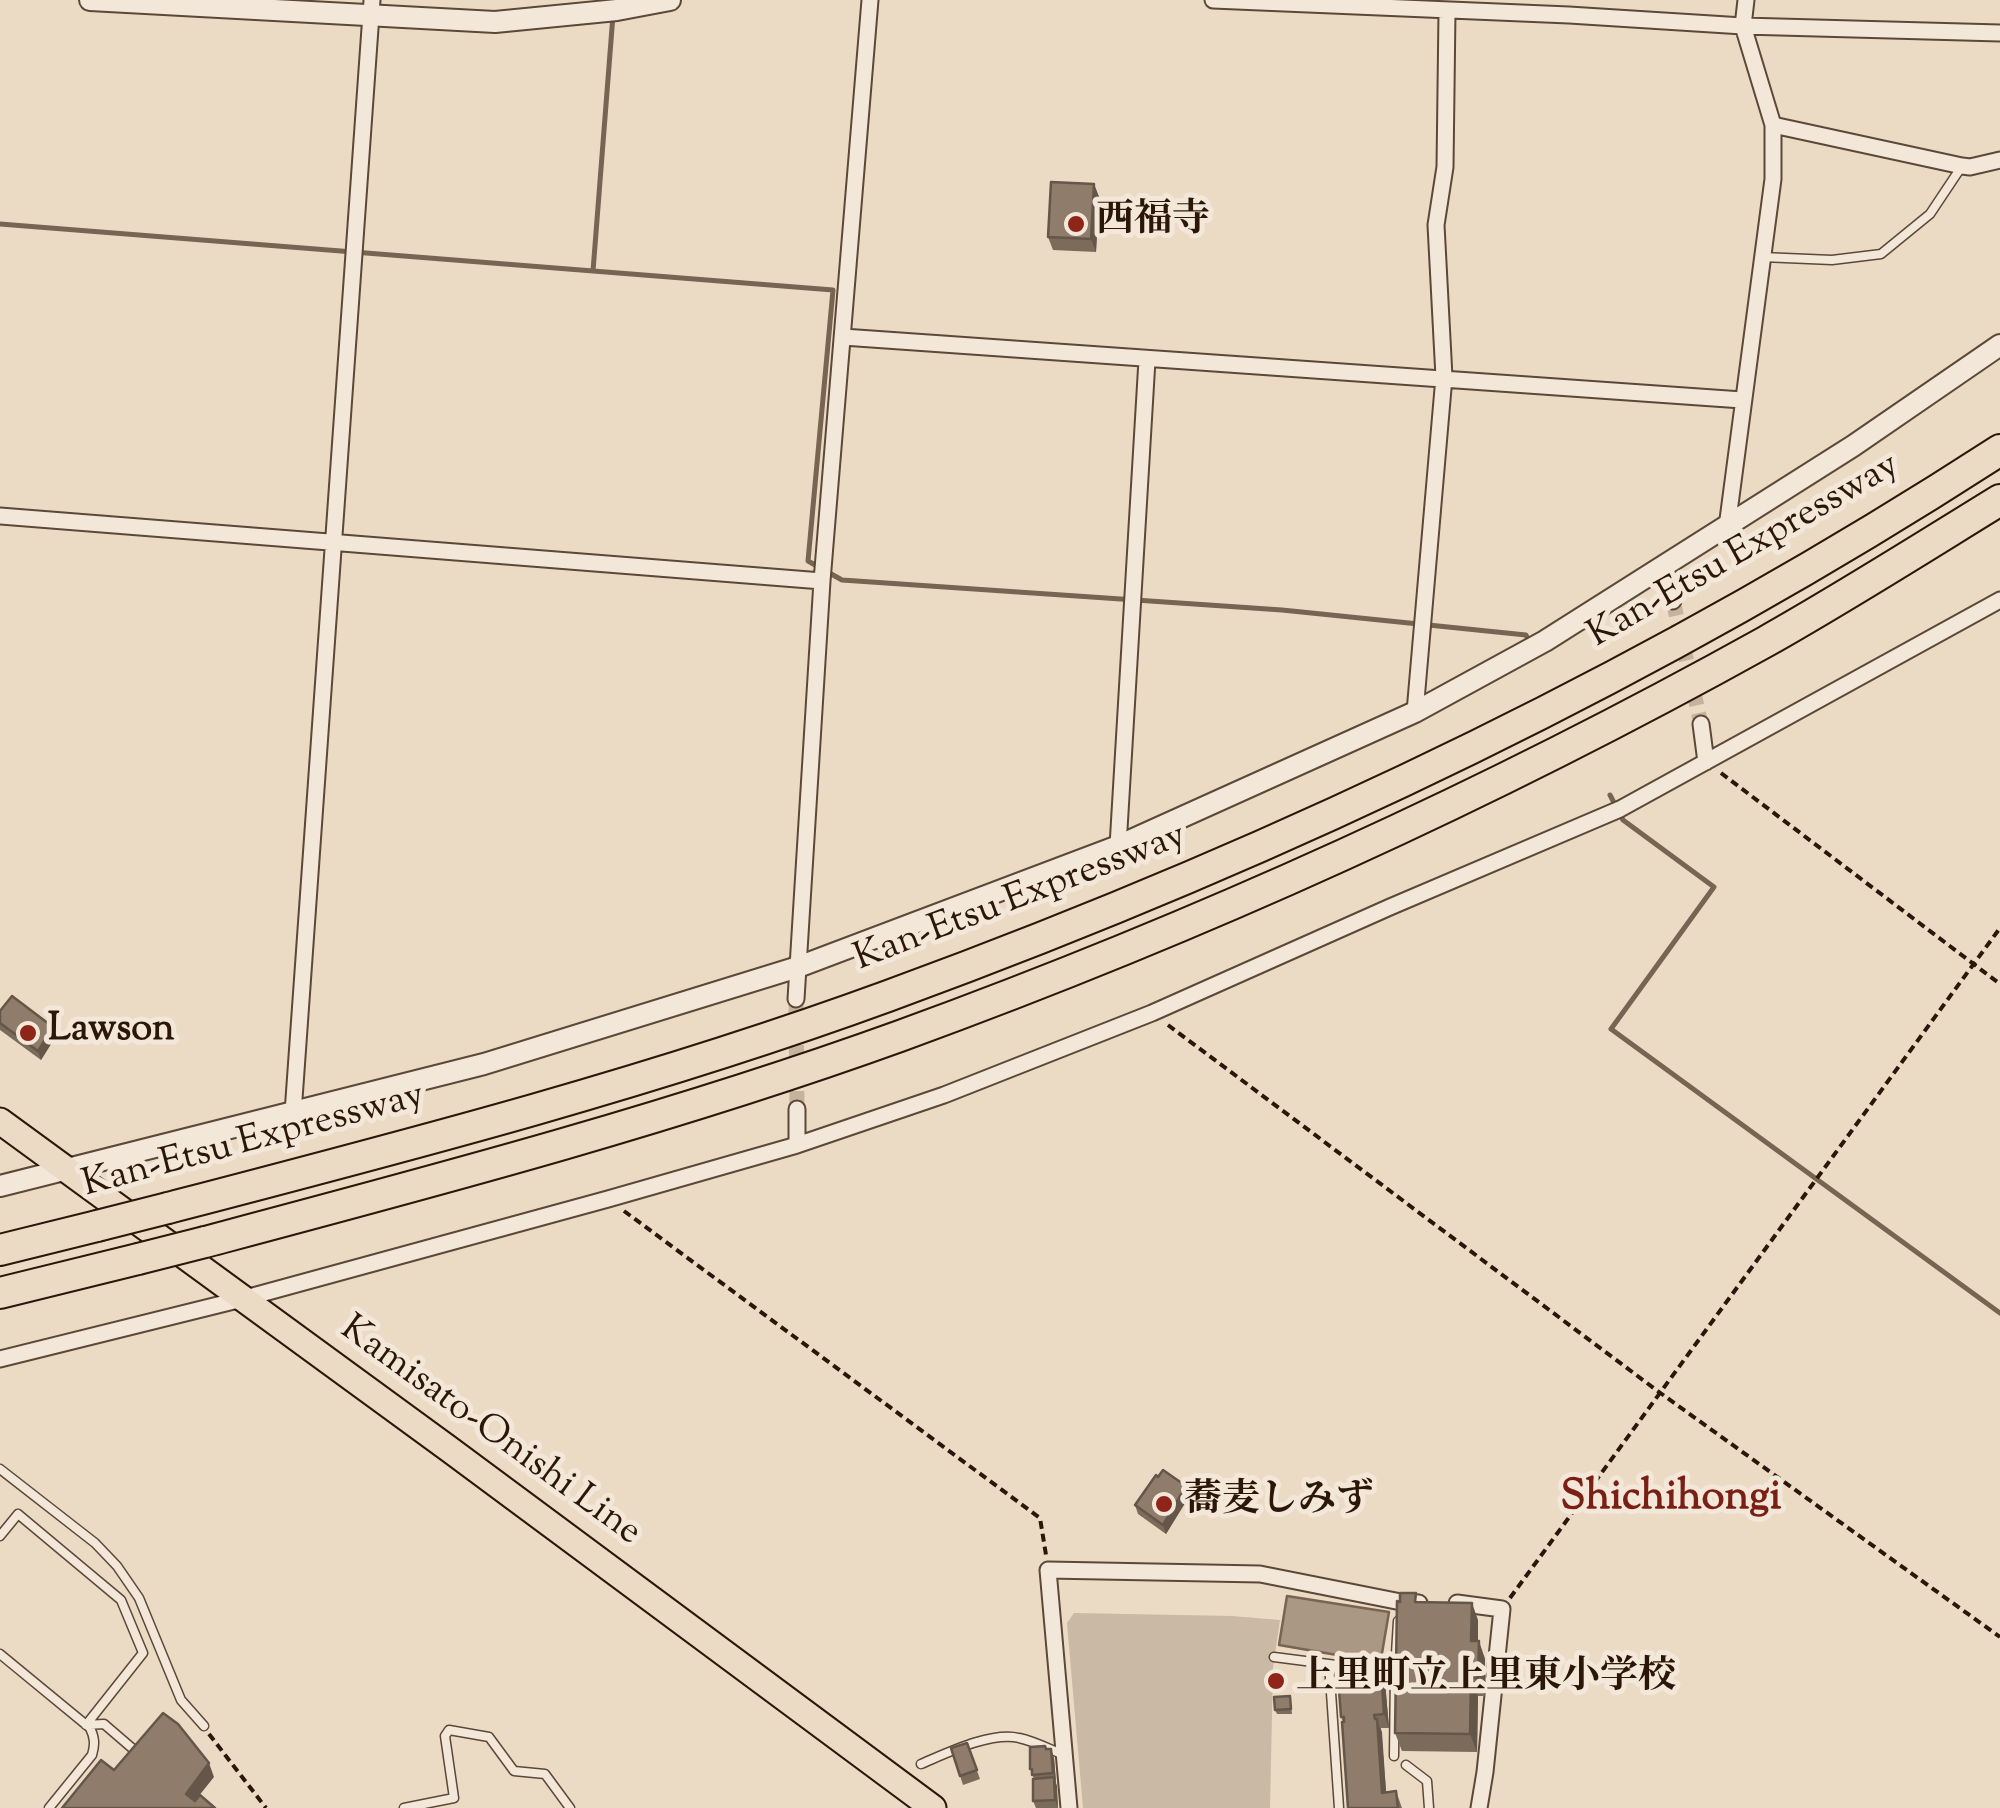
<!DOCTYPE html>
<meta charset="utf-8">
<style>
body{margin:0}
canvas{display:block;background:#ebdac4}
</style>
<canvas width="2000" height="1808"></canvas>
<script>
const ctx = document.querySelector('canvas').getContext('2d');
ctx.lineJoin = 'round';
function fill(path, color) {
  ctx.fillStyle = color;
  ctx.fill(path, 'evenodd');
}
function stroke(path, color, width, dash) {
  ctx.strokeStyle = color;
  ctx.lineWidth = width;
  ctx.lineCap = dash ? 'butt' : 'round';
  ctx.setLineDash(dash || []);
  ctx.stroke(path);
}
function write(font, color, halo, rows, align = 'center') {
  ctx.font = font + ' "Sorts Mill Goudy","Noto Serif JP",serif';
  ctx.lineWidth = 10;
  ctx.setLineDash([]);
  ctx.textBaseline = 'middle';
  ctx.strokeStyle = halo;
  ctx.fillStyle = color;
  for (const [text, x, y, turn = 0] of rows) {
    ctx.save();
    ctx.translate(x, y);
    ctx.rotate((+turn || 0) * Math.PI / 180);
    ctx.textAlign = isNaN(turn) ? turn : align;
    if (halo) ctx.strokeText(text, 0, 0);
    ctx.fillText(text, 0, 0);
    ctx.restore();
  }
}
fill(new Path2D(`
 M1074,1613L1232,1616L1280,1620L1273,1667L1270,1808H1083L1067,1623Z`), '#cab9a4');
const water = new Path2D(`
 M1287,1596L1389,1612L1380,1665L1366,1663V1660L1279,1645Z`);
fill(water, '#aa9884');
stroke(water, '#776452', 2.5);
stroke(new Path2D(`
 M0,224L833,290L808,561L842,580L1282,610L1526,635L1530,644
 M593,271L613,15
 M1610,795L1623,820L1714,887L1611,1029L2000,1313`), '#776452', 5);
stroke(new Path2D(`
 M1673,601L1701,724
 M796,999L797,1109`), '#c5b39e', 15, [15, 8]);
const service = new Path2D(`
 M1762,257L1832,260L1881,254L1930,214L1962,166
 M0,1469L95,1543L117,1566L139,1598L181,1700L204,1726
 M0,1536L18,1514L121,1600L143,1653L86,1725
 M0,1654L90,1728C95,1738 95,1745 92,1755L49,1808
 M1274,1657L1344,1666
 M1329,1664L1339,1808
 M1363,1667L1395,1670L1398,1621
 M86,1725L104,1724L140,1755
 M1394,1756L1395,1670
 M921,1764C947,1753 992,1731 1019,1738C1034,1741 1049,1749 1064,1755
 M1406,1765L1427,1781L1429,1808
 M404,1808L454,1798L445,1736L449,1730L489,1737L514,1771L545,1774L570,1808`);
const minor = new Path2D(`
 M1213,0L1569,15L1743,26L2000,33
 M1773,125L1962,166L1970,167L2000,160
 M843,337C1142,360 1443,377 1742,400
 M0,516L822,581
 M1727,527L1773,179V125L1743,26L1746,0
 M1658,570L1673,601
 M1415,712L1444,377L1436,225L1445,167L1447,12
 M1701,724L1706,762
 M1118,846L1147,360
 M796,999L822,581L870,0
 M797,1109V1145
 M293,1113L372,0
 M0,1359L242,1299L608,1199L797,1145L944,1095L1152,1013L1390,907L1620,809L2000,600
 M1457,1603L1502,1609L1485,1772L1479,1808
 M1069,1808L1048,1570L1260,1574L1401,1602L1419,1603`);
const tertiary = new Path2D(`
 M90,0L495,22L617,10L670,0
 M0,1186L484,1064L798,967L1118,846L1415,712L1545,641L1853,446L2000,345`);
const primary = new Path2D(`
 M0,1121L449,1449L933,1808`);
const motorway = new Path2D(`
 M168,1208C410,1145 653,1082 888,996C1276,854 1653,675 2000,450
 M205,1242C438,1180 673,1118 900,1036C1199,927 1488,796 1765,642C1845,597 1922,548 2000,500
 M0,1250L97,1226
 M0,1293L138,1259`);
stroke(service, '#5b4837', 11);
stroke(minor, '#5b4837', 19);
stroke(tertiary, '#5b4837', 24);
stroke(primary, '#2b1708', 29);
stroke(motorway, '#2b1708', 34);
stroke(new Path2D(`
 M1721,773L2000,984
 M1168,1025L1659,1392L2000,1637
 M624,1211L1040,1518L1046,1555
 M1510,1598L2000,928
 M209,1734L266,1808`), '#2b1708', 4, [8, 5]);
stroke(service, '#f2e7d9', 8);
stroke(minor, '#f2e7d9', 15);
stroke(tertiary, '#f2e7d9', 20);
stroke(primary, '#ebdac4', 25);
stroke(motorway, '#ebdac4', 30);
const motorwayBridge = new Path2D(`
 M97,1226L168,1208
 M138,1259L205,1242`);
stroke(motorwayBridge, '#2b1708', 34, []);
stroke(motorwayBridge, '#ebdac4', 30);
fill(new Path2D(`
 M1094,184L1099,197L1096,252L1053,250L1048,237Z
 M0,1011L53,1027L56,1036L41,1060L0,1030Z
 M1186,1486L1190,1495L1166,1534L1138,1514L1135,1505Z
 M1419,1602L1478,1620V1641L1485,1659V1696H1478L1477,1752L1402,1751L1395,1733Z
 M1373,1669L1385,1682L1389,1728H1381L1386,1792L1396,1791L1402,1808H1348L1343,1722L1341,1717Z
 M1290,1696L1292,1714H1277L1275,1710Z
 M967,1743L980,1779L963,1785L951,1748Z
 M1047,1749H1051L1054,1758L1058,1808H1036L1033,1801L1034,1779L1030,1769Z`), '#7b6b5b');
fill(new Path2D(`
 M1094,184L1099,197L1096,252L1091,239Z
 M53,1027L56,1036L41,1060L38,1051Z
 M1186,1486L1190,1495L1166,1534L1163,1525Z
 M1472,1603L1478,1620V1658L1471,1641Z
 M1479,1641L1485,1659V1696L1478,1678Z
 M1381,1668L1385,1682L1389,1728L1384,1714Z
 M1471,1678L1478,1696L1477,1752L1470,1734Z
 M1374,1715L1382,1732L1387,1806L1382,1793Z
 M1051,1749L1054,1758L1056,1782L1053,1773Z
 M209,1763L214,1777L190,1807L186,1794Z
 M1054,1777L1057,1786L1058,1808L1055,1800Z`), '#64574a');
const building = new Path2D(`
 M1051,182L1094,184L1091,239L1048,237Z
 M12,996L53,1027L38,1051L0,1023V1011Z
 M1163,1470L1186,1486L1163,1525L1135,1505L1156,1475L1158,1477Z
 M1400,1593H1416L1415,1602L1472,1603L1471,1641H1479L1478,1678H1471L1470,1734L1395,1733L1397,1601L1400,1602Z
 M1370,1660V1669L1381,1668L1384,1714L1374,1715L1375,1719H1377L1382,1793L1396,1791L1398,1808H1348L1342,1722H1344V1717H1341L1337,1662Z
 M1290,1696L1291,1709L1275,1710L1274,1697Z
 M163,1713L178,1724L209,1763L186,1794L195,1801L200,1795L215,1808H62L101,1760L114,1770Z
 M967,1743L977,1770L960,1776L951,1748Z
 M1045,1746L1046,1749H1051L1053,1773L1032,1775V1769H1030V1747Z
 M1054,1777L1055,1800L1033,1801V1779Z`);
fill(building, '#8f7c6a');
stroke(building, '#64574a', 2.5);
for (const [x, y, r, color] of [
 [1076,224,10,"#8f2418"],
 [28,1033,10,"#8f2418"],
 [1164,1504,10,"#8f2418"],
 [1276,1681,10,"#8f2418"]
]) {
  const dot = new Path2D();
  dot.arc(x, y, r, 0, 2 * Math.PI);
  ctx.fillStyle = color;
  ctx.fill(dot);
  stroke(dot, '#f2e7d9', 4);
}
write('bold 38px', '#2b1708', '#f2e7d9', [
 ["西福寺",1096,224],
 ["Lawson",48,1033],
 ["蕎麦しみず",1184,1504],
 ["上里町立上里東小学校",1296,1681]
], 'left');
write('38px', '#2b1708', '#f2e7d9', [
 ["Kan-Etsu Expressway",1745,553,-30],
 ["Kan-Etsu Expressway",1021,900,-21],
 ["Kan-Etsu Expressway",254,1143,-15],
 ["Kamisato-Onishi Line",489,1433,36]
]);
write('bold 42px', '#7a1f14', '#f2e7d9', [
 ["Shichihongi",1671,1501]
]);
</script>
